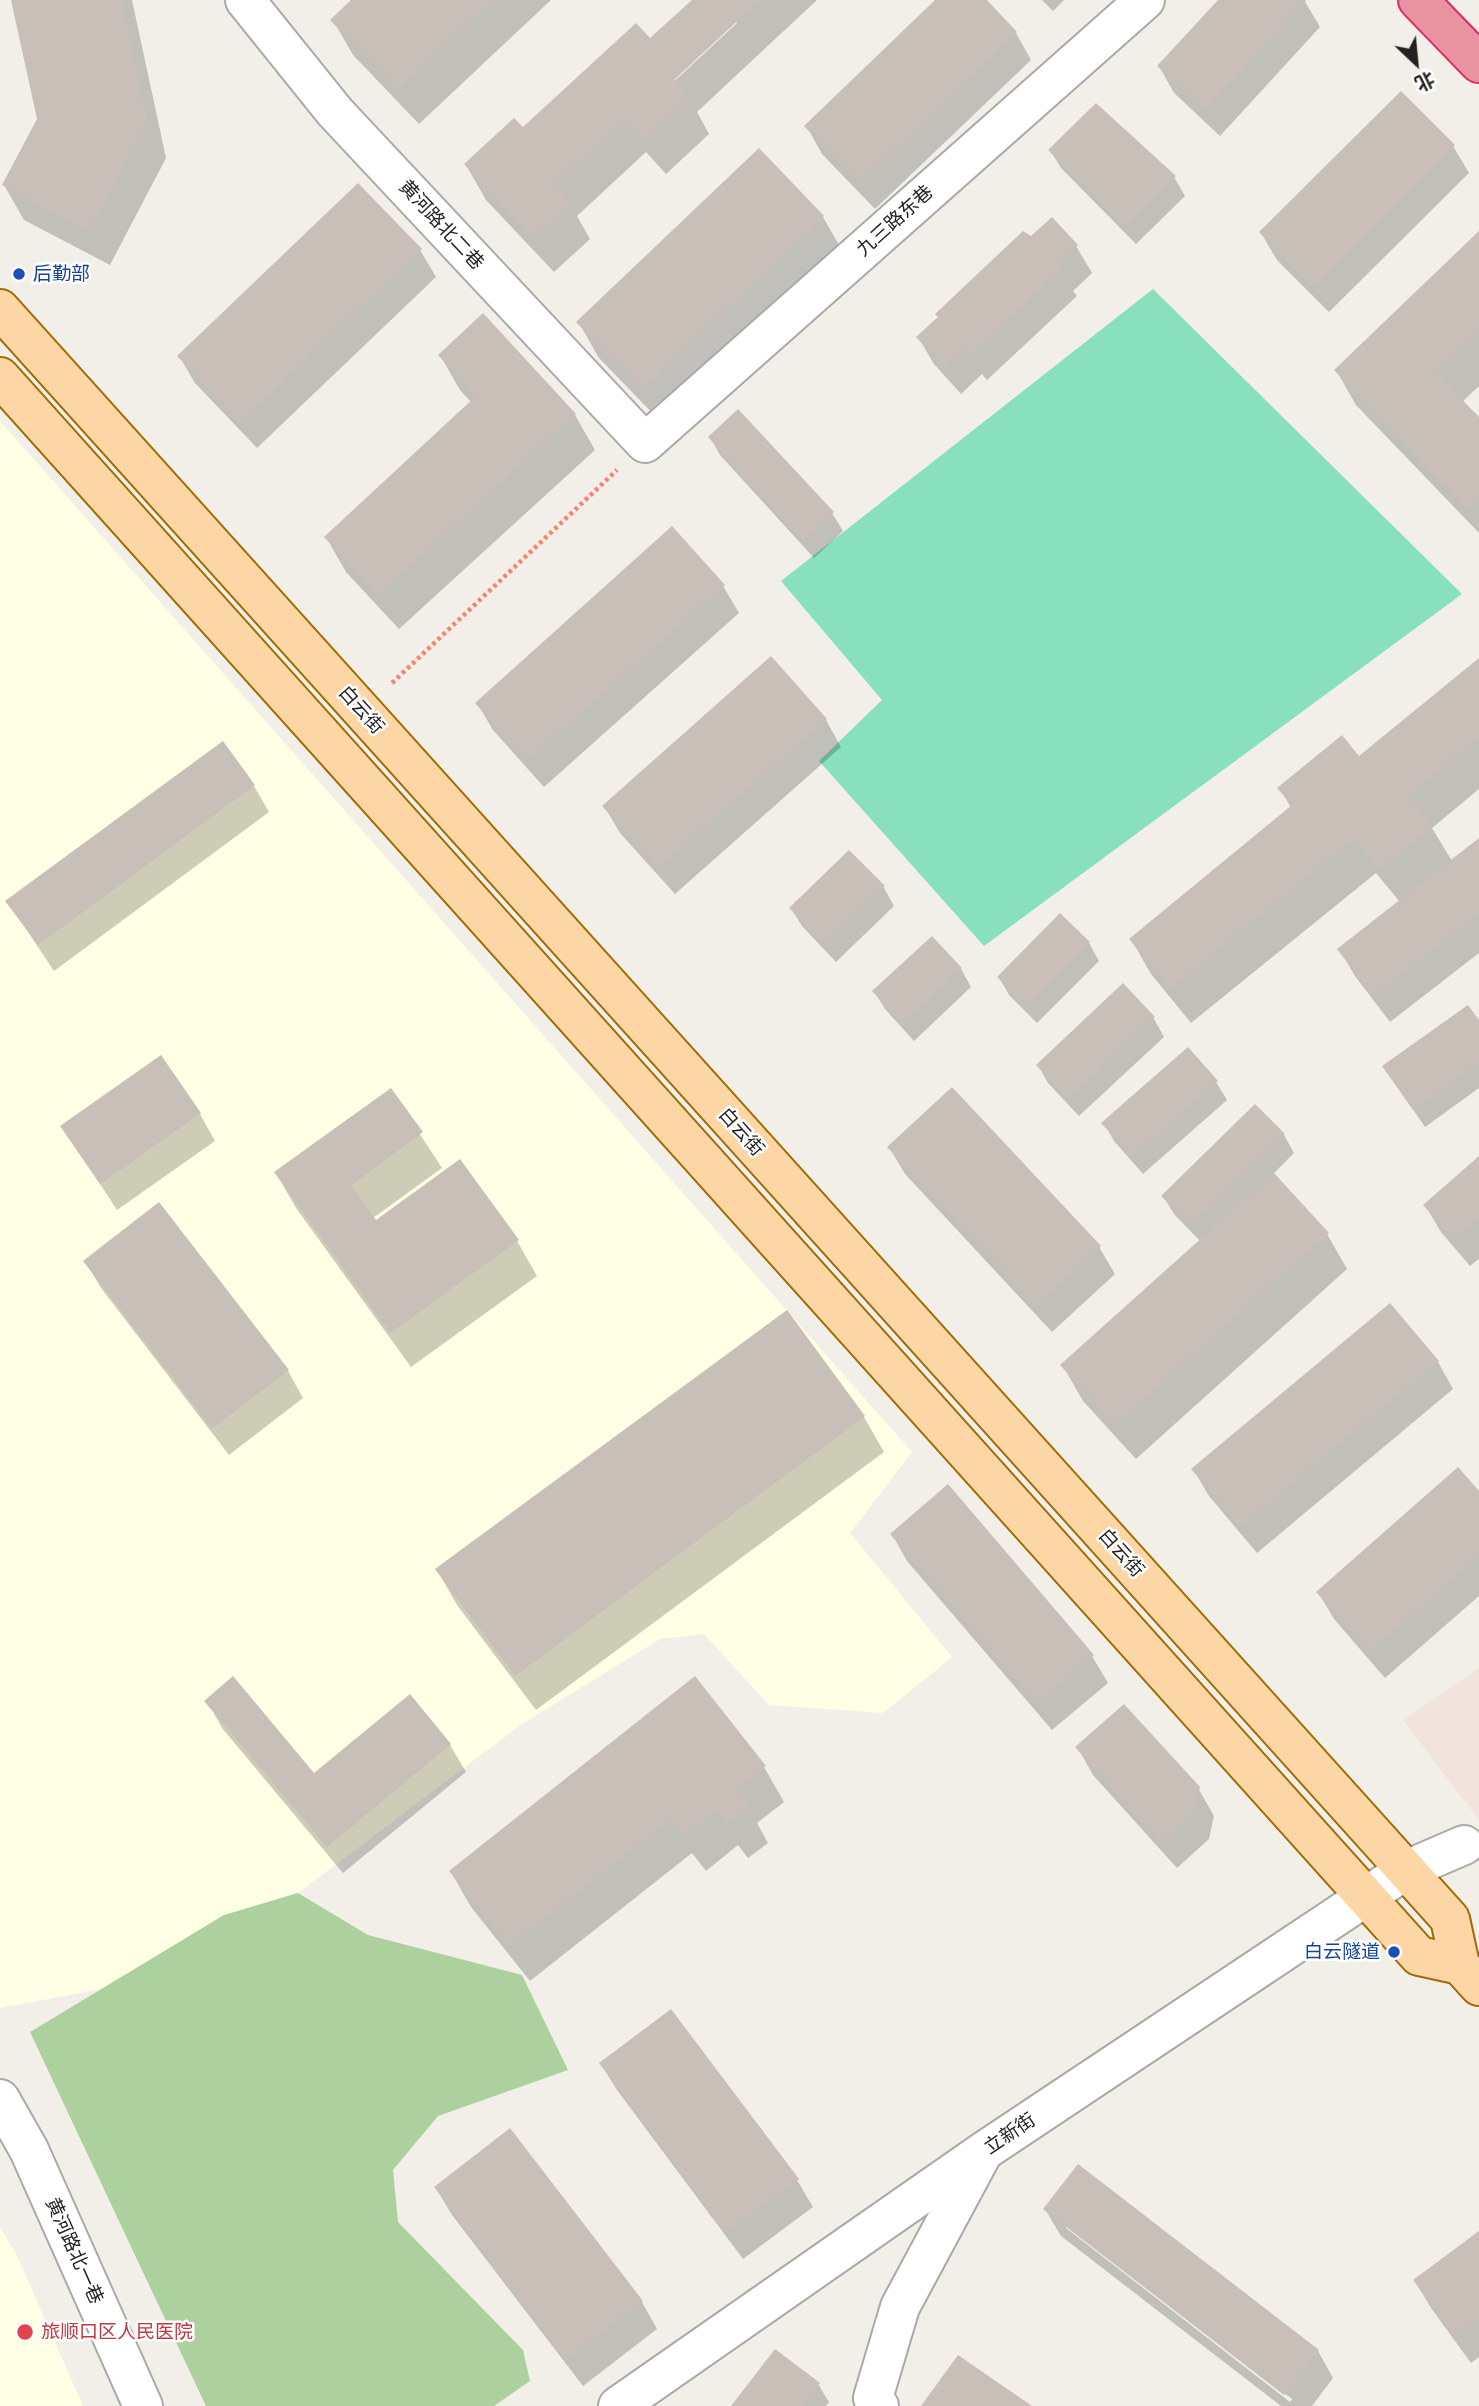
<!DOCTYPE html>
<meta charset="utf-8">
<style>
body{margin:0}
#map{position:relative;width:1479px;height:2406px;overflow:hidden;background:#f2efe9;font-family:Raleway,"Noto Sans SC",sans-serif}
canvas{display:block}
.north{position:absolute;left:1381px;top:28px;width:70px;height:70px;-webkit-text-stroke:5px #fff;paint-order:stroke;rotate:154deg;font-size:19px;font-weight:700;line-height:28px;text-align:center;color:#222}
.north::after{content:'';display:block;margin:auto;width:24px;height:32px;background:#222;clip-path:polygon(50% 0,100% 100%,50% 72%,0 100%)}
</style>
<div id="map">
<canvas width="1479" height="2406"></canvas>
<div class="north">北</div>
</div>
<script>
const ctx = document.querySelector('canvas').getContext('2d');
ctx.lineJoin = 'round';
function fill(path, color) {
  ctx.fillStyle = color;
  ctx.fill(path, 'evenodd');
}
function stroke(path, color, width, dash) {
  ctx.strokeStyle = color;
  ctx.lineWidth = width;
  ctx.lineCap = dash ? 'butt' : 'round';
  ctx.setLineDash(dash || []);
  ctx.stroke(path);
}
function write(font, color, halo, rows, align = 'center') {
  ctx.font = font + ' Raleway,"Noto Sans SC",sans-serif';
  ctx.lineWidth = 5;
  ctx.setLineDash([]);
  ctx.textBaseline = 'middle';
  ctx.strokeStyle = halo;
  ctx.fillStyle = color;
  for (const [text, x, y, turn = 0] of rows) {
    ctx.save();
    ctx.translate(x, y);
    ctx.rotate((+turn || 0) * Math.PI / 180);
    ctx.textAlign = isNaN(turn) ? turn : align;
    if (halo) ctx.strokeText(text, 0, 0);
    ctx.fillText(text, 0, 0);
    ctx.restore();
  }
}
fill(new Path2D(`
 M0,421L912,1452L850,1533L952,1657L883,1713L769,1705L704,1634L660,1639L522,1724L298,1893L224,1915L182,1974L0,2008Z
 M0,2227L18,2258L83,2406H0Z`), '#ffffe5');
fill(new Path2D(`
 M1479,1668V1820L1403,1720Z`), '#f3e3dd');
fill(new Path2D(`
 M298,1893L368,1935L522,1975L568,2070L438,2116L393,2170L398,2222L523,2350L530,2381L494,2406H206L30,2032L224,1915Z`), '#add19e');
fill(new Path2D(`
 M1153,289L1462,594L984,946L819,761L882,700L781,581Z`), '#88e0be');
fill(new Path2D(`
 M12,0H132L166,158L110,265L24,220L4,185L38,119Z
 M354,0H551L419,124L353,55L333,20Z
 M694,0H817L697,112L709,134L666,174L646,152L577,216L590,239L554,272L486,200L466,165L523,130L650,41ZM735,21L737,23L668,87L666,84Z
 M938,0H984L1016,33L1031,60L875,209L822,154L807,127Z
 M1042,0H1064L1053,11Z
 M1220,0H1304L1320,27L1220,136L1174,93L1159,66Z
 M1453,146L1469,173L1329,312L1277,260L1261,233Z
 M1050,150L1174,177L1185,196L1136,244L1061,168Z
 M823,217L843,252L663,424L599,358L579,323Z
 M1479,234V386L1462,402L1479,420V533L1356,405L1336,370Z
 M1031,238L1076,246L1092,273L1073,291L1077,296L987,380L982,374L961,394L934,364L918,337Z
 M420,250L436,277L257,448L195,383L179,356Z
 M440,355L575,415L595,450L399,629L346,572L326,537L472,403L460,390Z
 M710,437L832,513L843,531L814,558L720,455Z
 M723,586L739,613L544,787L493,730L477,703Z
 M1479,661V789L1432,828L1452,861L1479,840V953L1390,1022L1355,976L1339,949L1400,902L1376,873L1191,1023L1151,974L1131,939L1291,808L1280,788L1359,759Z
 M826,720L841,747L675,894L620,833L604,806Z
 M254,786L269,812L54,971L8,902Z
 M849,853L884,888L894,906L836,962L802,926L791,908Z
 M932,938L961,969L971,987L914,1041L885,1009L874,991Z
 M1089,943L1099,961L1037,1023L1009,995L999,977Z
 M1123,986L1154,1019L1164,1037L1079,1116L1048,1083L1038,1065Z
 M1479,1023V1088L1425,1127L1384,1067Z
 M1216,1082L1227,1100L1143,1174L1114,1141L1104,1123Z
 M391,1090L442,1168L373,1218L376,1222L517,1241L537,1276L411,1367L296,1208L276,1173Z
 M200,1114L215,1141L117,1210L62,1126Z
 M1284,1135L1294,1153L1273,1174L1327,1234L1347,1269L1136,1459L1083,1401L1063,1366L1201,1242L1174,1214L1163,1196Z
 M889,1147L1099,1247L1115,1274L1052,1332L905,1174Z
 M1479,1159V1259L1470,1266L1441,1232L1425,1205Z
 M159,1205L288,1371L303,1398L229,1455L101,1288L85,1261Z
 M786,1312L864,1417L884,1452L536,1710L457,1605L437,1570Z
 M1438,1362L1453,1389L1257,1553L1209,1496L1193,1469Z
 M1479,1494V1596L1385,1678L1334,1619L1318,1592Z
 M892,1534L1092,1656L1108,1683L1052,1730L907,1561Z
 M409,1697L450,1745L466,1772L343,1873L222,1728L207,1701L314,1775Z
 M1078,1748L1198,1788L1214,1816L1209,1839L1177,1868L1093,1775Z
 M764,1767L784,1802L757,1823L768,1843L748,1858L738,1845L706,1871L692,1853L530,1981L471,1907L451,1872Z
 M671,2011L797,2180L813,2207L743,2259L617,2090L601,2064Z
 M510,2131L642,2302L657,2329L583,2386L452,2215L436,2188Z
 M1045,2209L1318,2351L1333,2378L1312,2406H1281L1061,2236ZM1066,2224L1292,2399L1290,2402L1066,2228Z
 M1479,2233V2357L1471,2363L1431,2308L1415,2281Z
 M818,2384L829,2402L826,2406H733Z`), '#0003');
fill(new Path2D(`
 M11,0H121L147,122L89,231L2,185L37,119Z
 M351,0H493L398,90L330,20Z
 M692,0H760L674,80L690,98L645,140L625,118L554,184L571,203L533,238L464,164L514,118L523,127L636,23L650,38Z
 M935,0H987L1017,32L859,183L804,126Z
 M1218,0H1306L1204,110L1157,66Z
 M1401,91L1455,145L1313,287L1259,232Z
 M1096,103L1176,176L1125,227L1048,150Z
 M759,148L824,216L642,390L576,322Z
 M358,183L422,249L240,422L177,356Z
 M1052,217L1078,245L1058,264L1062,268L971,354L966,348L945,368L916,337L938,317L935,314L1023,231L1031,236Z
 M1479,231V332L1436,373L1479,417V499L1468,509L1334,370Z
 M483,313L576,414L378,595L324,537L476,396L438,355Z
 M738,409L834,512L803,541L708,437Z
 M672,526L725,585L527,761L475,703Z
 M771,656L827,719L658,868L602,806Z
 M1479,658V737L1408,796L1433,826L1380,870L1354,839L1170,989L1129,939L1292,805L1277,788L1342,735L1359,756Z
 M223,741L255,785L38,945L5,901Z
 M1479,838V914L1373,996L1337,949Z
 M849,850L885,886L824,945L789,908Z
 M1060,913L1090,942L1026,1006L997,977Z
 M932,936L962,968L902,1024L872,991Z
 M1123,983L1155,1017L1068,1099L1036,1065Z
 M1468,1005L1479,1020V1063L1413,1110L1382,1066Z
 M1188,1047L1218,1081L1132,1157L1101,1123Z
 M161,1055L201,1113L100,1184L60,1126Z
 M952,1087L1101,1246L1036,1306L887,1147Z
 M391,1088L423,1132L351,1185L376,1220L460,1159L519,1240L390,1333L274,1172Z
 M1255,1104L1285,1134L1191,1226L1161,1196Z
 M1479,1156V1218L1454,1240L1423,1205Z
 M1274,1173L1329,1233L1115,1425L1060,1365Z
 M159,1202L289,1370L212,1429L83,1261Z
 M1390,1303L1439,1361L1240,1527L1191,1469Z
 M787,1310L865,1416L515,1676L435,1569Z
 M1458,1467L1479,1491V1556L1369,1652L1316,1592Z
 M948,1484L1094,1655L1036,1704L890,1534Z
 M233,1676L314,1773L410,1694L451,1744L327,1847L204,1701Z
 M695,1676L766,1766L736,1789L750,1807L727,1824L716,1811L685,1837L671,1819L509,1947L449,1871Z
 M1124,1704L1200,1787L1194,1812L1161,1842L1075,1747Z
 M671,2009L799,2179L726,2233L599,2063Z
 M510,2128L643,2301L566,2360L434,2187Z
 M1078,2164L1319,2350L1284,2395L1043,2209Z
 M1479,2231V2318L1455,2337L1413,2280Z
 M775,2349L820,2383L802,2406H731Z
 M958,2355L1032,2406H921Z`), '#c7bfb8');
const minor = new Path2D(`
 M245,0L335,112L645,443L1145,0
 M0,2099L29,2150L143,2406
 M618,2406L984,2151L1406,1870L1464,1845
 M879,2406L873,2398L900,2307L981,2156`);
const major = new Path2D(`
 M0,309L1450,1919L1460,1965L1479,1986
 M0,377L1419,1956L1460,1965`);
const highway = new Path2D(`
 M1418,0L1479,63`);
stroke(minor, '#a9a9a9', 42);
stroke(major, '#a06b00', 42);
stroke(highway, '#dc2a67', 42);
stroke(new Path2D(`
 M392,683L617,470`), '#fa8072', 4.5, [3.5, 3.5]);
stroke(minor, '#fff', 38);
stroke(major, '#fcd6a4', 38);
stroke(highway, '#e892a2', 38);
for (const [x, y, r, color] of [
 [19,274,7,"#1a4fb4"],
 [1394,1952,7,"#1a4fb4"],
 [25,2332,9,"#e0444e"]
]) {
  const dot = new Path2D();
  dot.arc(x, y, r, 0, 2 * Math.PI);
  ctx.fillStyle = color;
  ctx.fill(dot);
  stroke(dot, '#fff', 2.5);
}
write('19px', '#222', '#fff', [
 ["九三路东巷",895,221,-42],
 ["黄河路北二巷",441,225,47],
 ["白云街",361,710,48],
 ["白云街",741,1132,48],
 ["白云街",1121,1553,48],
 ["立新街",1010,2134,-34],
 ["黄河路北一巷",74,2251,66]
]);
write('19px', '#164399', '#fff', [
 ["后勤部",33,274],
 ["白云隧道",1380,1952,"right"]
], 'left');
write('19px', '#be3a42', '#fff', [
 ["旅顺口区人民医院",41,2332]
], 'left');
</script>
